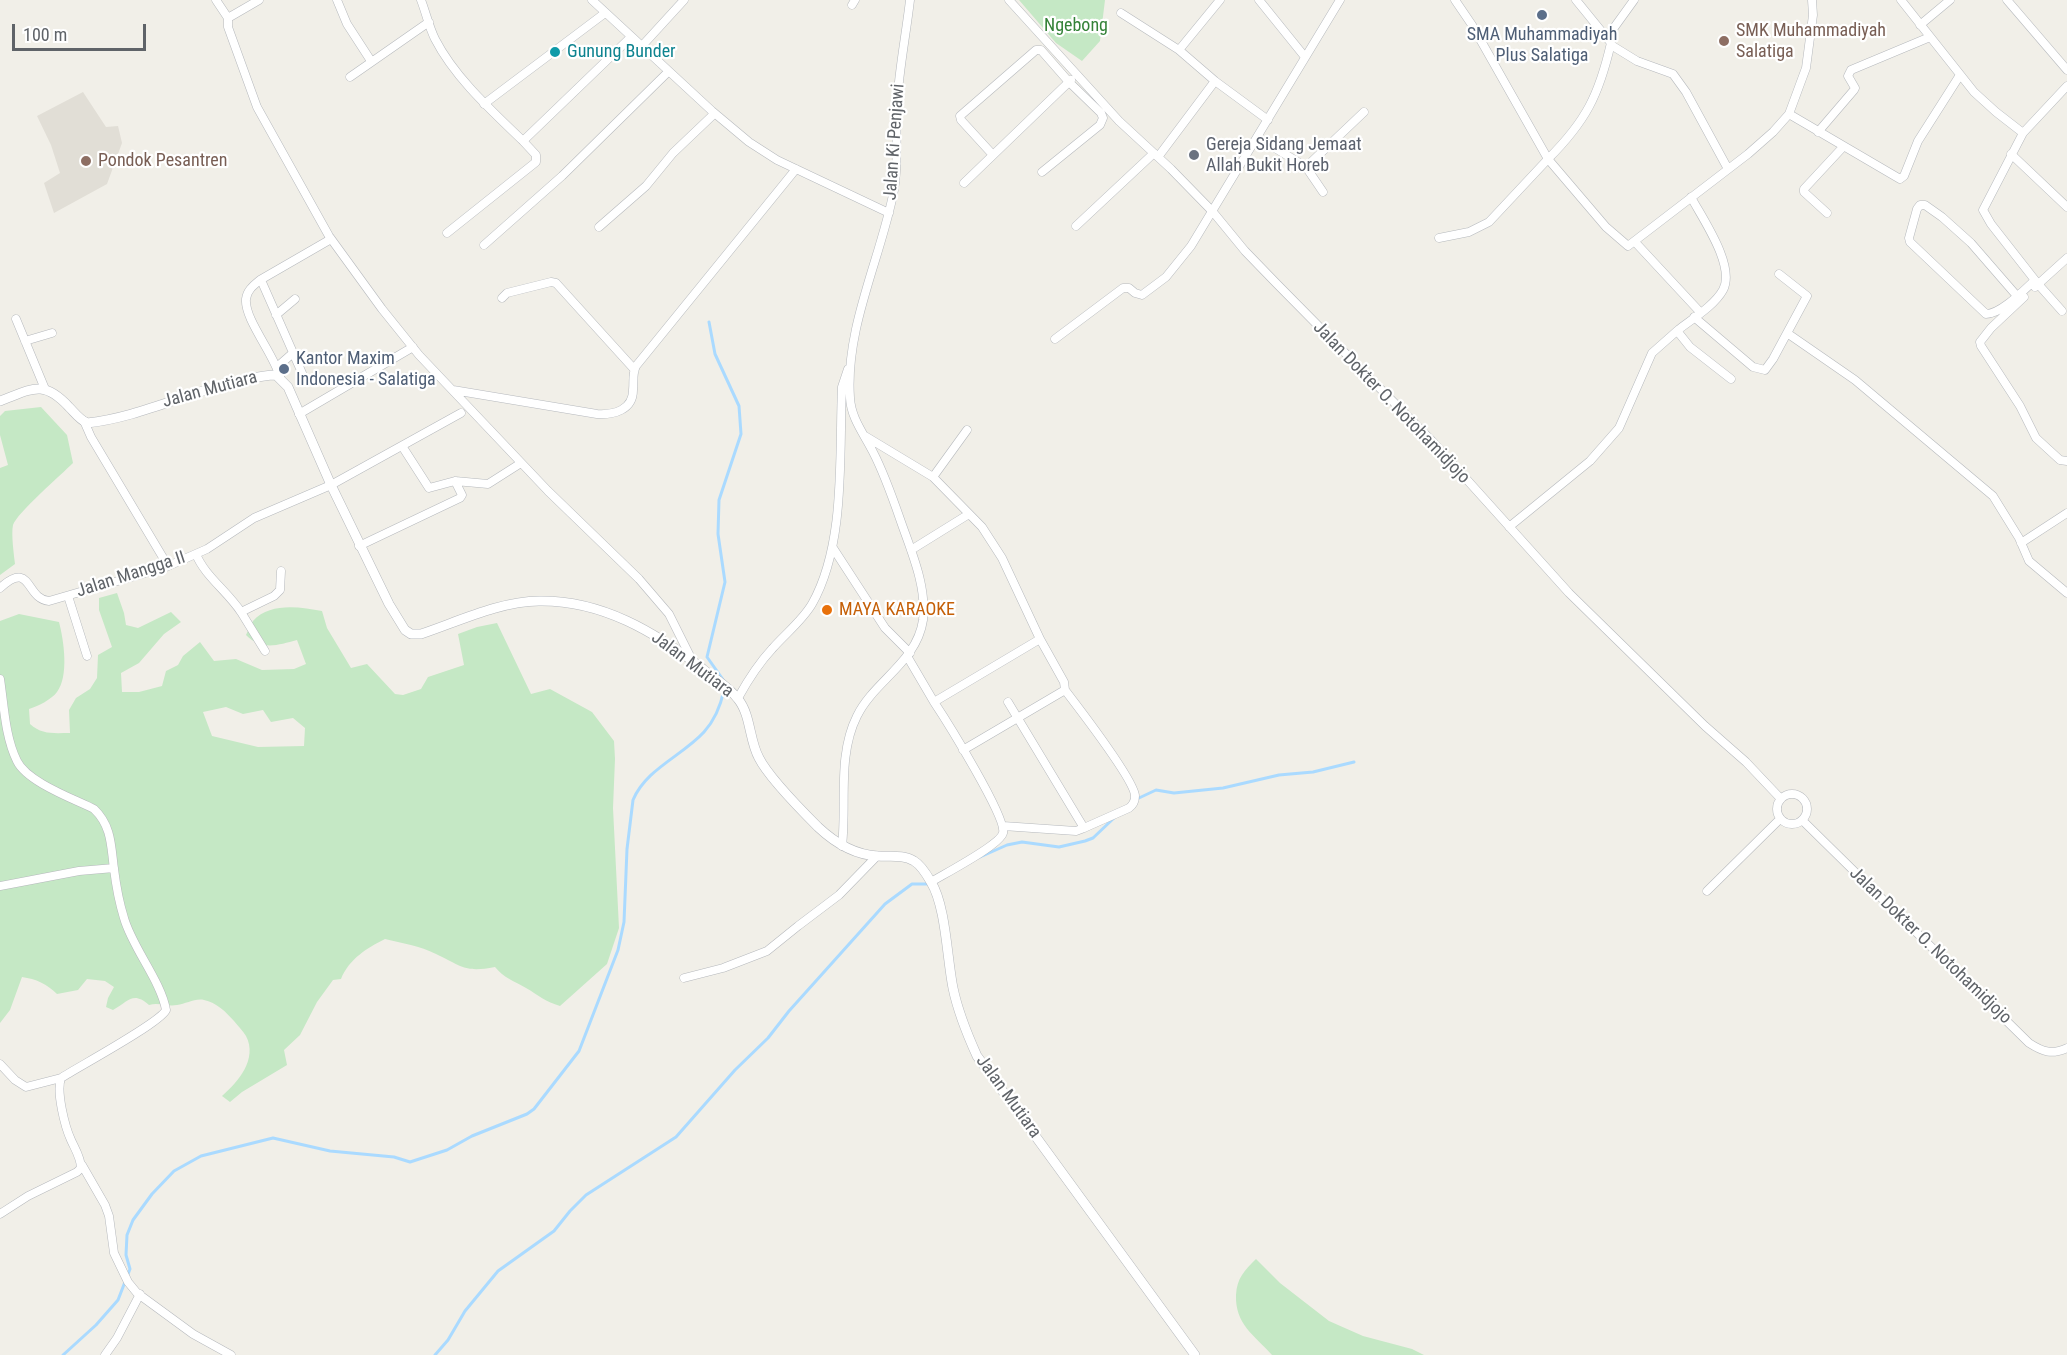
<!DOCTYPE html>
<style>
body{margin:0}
#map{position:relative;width:2067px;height:1355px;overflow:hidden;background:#f1efe8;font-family:"Roboto Condensed",sans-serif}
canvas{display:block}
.scale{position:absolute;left:12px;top:24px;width:134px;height:27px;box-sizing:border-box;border:3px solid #5f6368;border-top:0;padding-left:8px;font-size:18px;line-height:21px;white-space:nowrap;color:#5f6368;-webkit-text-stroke:4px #fff;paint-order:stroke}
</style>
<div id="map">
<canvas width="2067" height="1355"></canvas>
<div class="scale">100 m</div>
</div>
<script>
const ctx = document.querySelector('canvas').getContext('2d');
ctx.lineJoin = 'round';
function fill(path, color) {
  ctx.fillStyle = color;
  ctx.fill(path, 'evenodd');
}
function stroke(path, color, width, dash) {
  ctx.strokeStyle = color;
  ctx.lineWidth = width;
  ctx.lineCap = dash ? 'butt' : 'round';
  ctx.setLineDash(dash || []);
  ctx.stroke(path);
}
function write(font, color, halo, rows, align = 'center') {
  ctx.font = font + ' "Roboto Condensed",sans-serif';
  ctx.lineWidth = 4.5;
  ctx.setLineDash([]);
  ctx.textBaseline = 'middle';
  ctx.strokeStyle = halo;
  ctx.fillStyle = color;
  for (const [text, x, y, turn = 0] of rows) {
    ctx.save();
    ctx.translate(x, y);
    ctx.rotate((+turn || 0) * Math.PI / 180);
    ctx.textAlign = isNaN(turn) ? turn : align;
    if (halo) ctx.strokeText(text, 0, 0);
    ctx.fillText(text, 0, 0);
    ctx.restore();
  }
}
fill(new Path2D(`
 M83,92L106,127L118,126L122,143L107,184L54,213L44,183L60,173L51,145L37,116Z`), '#e1ded6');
fill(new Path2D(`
 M1019,0H1105L1100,41L1082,61L1056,43Z
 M41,407L67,435L73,463C61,475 17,513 13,525C11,534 14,555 15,564L0,575V468L8,465L0,435V416L5,411Z
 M117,593L124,613L126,625L138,628L171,612L181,622L164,634L139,663L121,673L122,692H139L162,686L166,671L178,665L183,656L200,642L214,661L236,659L262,670L294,669L306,664L297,640C278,645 262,651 246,635C248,631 250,625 253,621C270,602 300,607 322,611L327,628L351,668L367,664L395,694L403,695L421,689L428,677L464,665L458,634L477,627L497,623L531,694L550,689L592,712L614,741L615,759L613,808L619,928L607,964L560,1006C546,1002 538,995 526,988C514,981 504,978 495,967C464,973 462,966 436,954C420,946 402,943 385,939C367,948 349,959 341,979L333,980L317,1002L300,1035L284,1050L287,1065L242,1092L230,1102L222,1096C238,1082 258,1059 246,1036C243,1031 238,1026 234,1021C227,1013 216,1002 204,1000C195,998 186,1004 177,1005C167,1007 159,1002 149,1005C133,991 129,1001 113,1010L106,1007L108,998L114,987L105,981L87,979L78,990L57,994C47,984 36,979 22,977L10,1010L0,1023V621L19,614L59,622C64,641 69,676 57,692C51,700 38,706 29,709L30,724C42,735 54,733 70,733L69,710L76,698L90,689L97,678L98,655L112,647L99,610V598ZM226,707L243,714L263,710L271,722L293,718L305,728L304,746L258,747L212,736L203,712Z
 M1256,1259L1280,1283L1329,1321L1363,1336L1412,1349L1424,1355H1272C1254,1335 1235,1324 1236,1295C1237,1278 1244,1271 1256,1259Z`), '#c5e8c5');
stroke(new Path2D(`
 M709,322L715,354L739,406L741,434L719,500L718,534L725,582L707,657L724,681
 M1139,798L1156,790L1174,793L1223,788L1279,775L1313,772L1354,762
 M980,857L1007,845L1022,842L1059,847L1085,841L1093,838L1114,818
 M63,1355L96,1325L118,1300L130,1269L126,1255L127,1235L133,1220L152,1194L174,1171L201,1156L273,1138L330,1151L394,1157L410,1162L447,1150L472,1136L527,1114L534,1109L579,1051L618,950L624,922L627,849L633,800C646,769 682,756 704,732C714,721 721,704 724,690
 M435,1355L448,1340L465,1311L498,1271L554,1231L570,1211L586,1195L676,1137L735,1070L768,1038L789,1011L885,904L912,884H929`), '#aadaff', 3);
const minor = new Path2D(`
 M216,0L228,18
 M259,0L228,18V27L257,107L329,236L382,309L419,355L548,491L639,579L669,614L692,660
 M337,0L347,24L371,61
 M421,0C426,13 429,27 435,39C455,78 492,111 523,141
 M592,0L712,111L749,142L777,160L889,213
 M1009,0L1119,121L1171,169L1213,212L1245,251L1276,283L1433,442L1569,593L1705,726L1746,762L1781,799
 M1220,0L1179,50L1215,81L1268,120
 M1259,0L1305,57
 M1576,0L1611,43C1599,95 1586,121 1548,159L1606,227L1628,246L1748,154L1773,132L1789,114L1806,68L1813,15L1812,0
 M1901,0L1974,92L1996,112L2023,133
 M2007,0L2067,70
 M852,5L855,0
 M1121,13L1179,50
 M1920,25L1950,0
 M1608,36L1634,0
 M1611,45L1637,61L1673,74L1686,92L1728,169
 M641,47L684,0
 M350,77L429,22
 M484,104L605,13
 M1789,114L1900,179L1904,176L1918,141L1960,75
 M1818,132L1854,90L1855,88L1848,76L1851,70L1930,37
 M1257,137L1306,167L1364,112
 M2011,154L2067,207
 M993,155L961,120L960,116L1036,50H1041L1069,82L1101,113L1103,118L1100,125L1042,172
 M1158,157L1215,81
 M1306,167L1323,192
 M964,183L1071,80
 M1691,197C1702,218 1736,266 1723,290C1714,306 1692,319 1678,330V332L1690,347L1731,379
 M1827,213L1804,192V189L1843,147
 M1076,226L1154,153
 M599,227L646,186L673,153L714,114
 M447,233L536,162V155L523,141L631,37
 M1439,238L1469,232L1489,222L1548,159L1472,25L1455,0
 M1635,242L1700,312
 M484,245L562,176L668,72
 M261,280L302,373
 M2035,287L2067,258
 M2017,296L1971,243L1942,217L1925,205H1920L1917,209L1909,238L1910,242L1986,314C2001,314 2024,290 2035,280
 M2024,297L1991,328L1980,342L1981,346L2020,406L2036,438L2060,460L2067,461
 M502,298L507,293L551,282L556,283L634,369
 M2062,311L2038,284L1991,224L1983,210L2023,133L2067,86
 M276,315L295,299
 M1694,317L1753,367L1765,370L1773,359L1807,296L1779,274
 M16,319L45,389
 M1787,333L1855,380L1993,496L2019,538L2029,561L2067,593
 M1055,339L1123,288H1129L1135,293L1142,295L1166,277L1191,246L1340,0
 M25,341L52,333
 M277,367L293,353
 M280,377C274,354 244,319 246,299C247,290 254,285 260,280L331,239
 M453,390L597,414C614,415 633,410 633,390C634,382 632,374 636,366L796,169
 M299,414L413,347
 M84,421L91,437L168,566
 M865,436L933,477L982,527L1002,558L1040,639L934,702L907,656
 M402,446L429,488L455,481L488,484L521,463
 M933,477L967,430
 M1509,527L1590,461L1619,428L1652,353L1678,330
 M2021,543L2067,513
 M359,546L460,498L462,495L455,481
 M833,548L885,628L910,653
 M911,550L969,514
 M196,554C204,575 228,592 241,612
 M0,588C32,559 25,599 49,601L166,567L207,549L254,518L331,485L461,413
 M68,596L87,656
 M265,651L241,612L274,596L280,590L281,571
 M0,679C4,705 5,737 17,761C27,782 74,799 94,809C112,826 111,847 114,869C116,885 119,902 124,918C132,947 161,981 166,1010C160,1023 78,1067 61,1078C56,1092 65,1127 71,1140C75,1149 81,1158 81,1168L77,1172L28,1196L0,1214
 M1065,690C1078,707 1135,781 1135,796C1135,802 1133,805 1129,808L1084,828
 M738,698C748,680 758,664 772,649C785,634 802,621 812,604C846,544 839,455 842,387L848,369
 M963,750L1065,690L1064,682L1040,639
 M1777 809a15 15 0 1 1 30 0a15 15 0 1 1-30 0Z
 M1802,820L2029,1043C2043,1052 2052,1055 2067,1048
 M1003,826L1076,831L1084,828L1008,702
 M842,846C847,803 837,756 857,716C874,681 917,662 923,620C927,586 911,551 900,519C892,496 884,473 873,452C864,434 851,418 850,398C845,327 881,258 894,190C899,162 895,132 897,104C899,69 906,35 910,0
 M931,882C944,874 1000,845 1003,833C1007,818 946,720 934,702
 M0,886L79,871L114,868
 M1707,891L1780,819
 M684,978L723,968L767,951L798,926L839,895L877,856
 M0,1064L15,1080L26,1087L61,1078
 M82,1165L105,1205L109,1216L114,1253L128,1282L137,1293L193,1334L231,1355
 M105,1355L117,1338L140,1294`);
const tertiary = new Path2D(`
 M0,401C32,389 43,379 69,407C75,413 79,419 87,423C136,418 187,393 235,382C249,379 262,375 276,375L288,387L331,485L389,604L405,630L411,634H421C457,622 501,601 539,601C602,600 655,632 703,669C714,678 729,687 738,699C751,715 749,740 759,758C769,778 802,811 818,827C835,843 855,855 878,856C889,857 903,854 914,861C921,865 927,875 931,882C946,906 947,959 953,988C958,1012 967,1034 977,1056L1195,1355`);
stroke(minor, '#b5b8bc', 9);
stroke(tertiary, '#b5b8bc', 10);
stroke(minor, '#fff', 8);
stroke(tertiary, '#fff', 9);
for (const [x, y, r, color] of [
 [1542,15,6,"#5c6f8a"],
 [1724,41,6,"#8d6e63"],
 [555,52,6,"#0f9aa8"],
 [1194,155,6,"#6b7280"],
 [86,161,6,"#8d6e63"],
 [284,369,6,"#5c6f8a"],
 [827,610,6,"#e8710a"]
]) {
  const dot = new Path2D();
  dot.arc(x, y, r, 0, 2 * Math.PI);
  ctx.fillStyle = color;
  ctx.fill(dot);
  stroke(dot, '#fff', 2);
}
write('18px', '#348238', '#fff', [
 ["Ngebong",1076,26]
]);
write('18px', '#785e54', '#fff', [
 ["SMK Muhammadiyah",1736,31],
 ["Salatiga",1736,52],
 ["Pondok Pesantren",98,161]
], 'left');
write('18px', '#4e5e75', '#fff', [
 ["SMA Muhammadiyah",1542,35],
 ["Plus Salatiga",1542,56],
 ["Kantor Maxim",296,359,"left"],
 ["Indonesia - Salatiga",296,380,"left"]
]);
write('18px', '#0d838f', '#fff', [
 ["Gunung Bunder",567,52]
], 'left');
write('18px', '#5f6368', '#fff', [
 ["Jalan Ki Penjawi",895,142,-86],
 ["Jalan Mutiara",210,390,-15],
 ["Jalan Dokter O. Notohamidjojo",1391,403,46],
 ["Jalan Mangga II",131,575,-18],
 ["Jalan Mutiara",692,665,37],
 ["Jalan Dokter O. Notohamidjojo",1930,946,44],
 ["Jalan Mutiara",1008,1097,54]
]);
write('18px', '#5b616d', '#fff', [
 ["Gereja Sidang Jemaat",1206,145],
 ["Allah Bukit Horeb",1206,166]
], 'left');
write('18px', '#c56008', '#fff', [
 ["MAYA KARAOKE",839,610]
], 'left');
</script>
